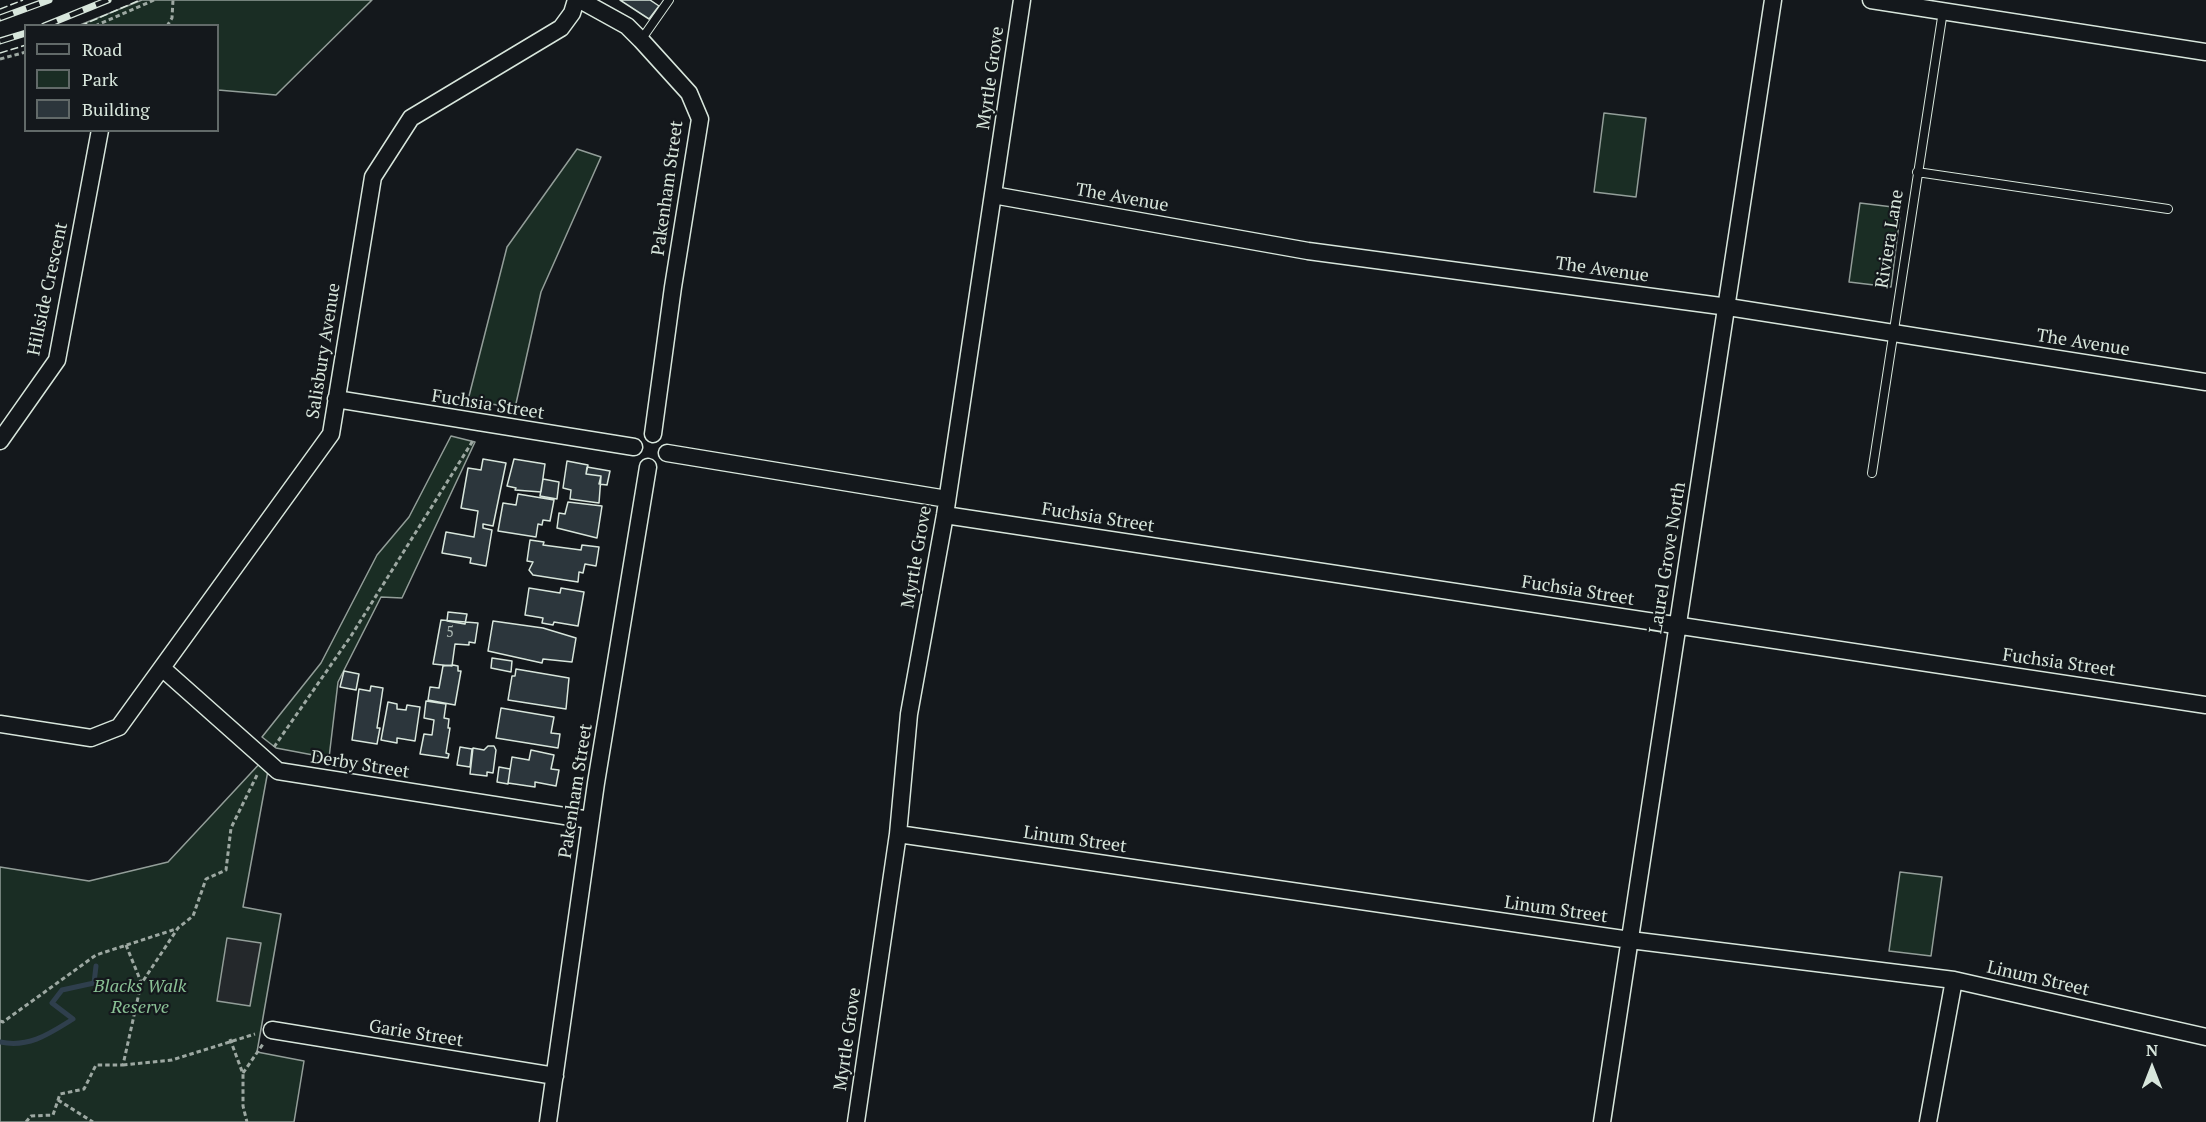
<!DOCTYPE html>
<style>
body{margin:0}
#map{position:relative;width:2206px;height:1122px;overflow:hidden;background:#14181c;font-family:"PT Serif",serif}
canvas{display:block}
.legend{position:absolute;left:24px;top:24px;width:195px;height:108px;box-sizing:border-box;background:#14181c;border:2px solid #626a69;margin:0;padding:8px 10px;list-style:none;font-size:18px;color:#d8e6dc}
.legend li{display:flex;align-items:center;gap:12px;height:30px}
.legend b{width:30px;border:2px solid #626a69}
.north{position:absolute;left:2122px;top:1038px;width:60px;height:60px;-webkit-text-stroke:4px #14181c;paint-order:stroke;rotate:0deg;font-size:16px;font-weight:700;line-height:24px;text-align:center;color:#d8e6dc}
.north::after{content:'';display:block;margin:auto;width:21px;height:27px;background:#d8e6dc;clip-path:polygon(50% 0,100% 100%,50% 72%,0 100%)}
</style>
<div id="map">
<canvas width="2206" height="1122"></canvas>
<ul class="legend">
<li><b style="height:8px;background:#14181c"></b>Road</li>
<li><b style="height:16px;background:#1a2d24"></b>Park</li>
<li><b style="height:16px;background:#2c363c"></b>Building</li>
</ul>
<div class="north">N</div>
</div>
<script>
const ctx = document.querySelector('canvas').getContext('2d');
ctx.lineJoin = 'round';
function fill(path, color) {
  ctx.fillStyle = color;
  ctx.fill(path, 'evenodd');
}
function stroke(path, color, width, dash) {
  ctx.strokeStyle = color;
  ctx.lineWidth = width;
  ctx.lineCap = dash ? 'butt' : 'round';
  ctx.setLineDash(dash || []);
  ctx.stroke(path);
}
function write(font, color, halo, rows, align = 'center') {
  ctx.font = font + ' "PT Serif",serif';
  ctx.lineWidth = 4.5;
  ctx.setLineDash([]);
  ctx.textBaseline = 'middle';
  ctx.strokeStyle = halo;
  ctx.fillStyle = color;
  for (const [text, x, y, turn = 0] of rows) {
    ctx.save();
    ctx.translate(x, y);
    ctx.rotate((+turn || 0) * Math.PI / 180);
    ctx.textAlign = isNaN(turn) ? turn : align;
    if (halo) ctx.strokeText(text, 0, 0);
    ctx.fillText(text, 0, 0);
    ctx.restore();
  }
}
const green = new Path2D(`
 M142,0H372L276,95L218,90V26L80,25Z
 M1604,113L1646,118L1636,197L1594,192Z
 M577,149L601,157L541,292L515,408L468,400L507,247Z
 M1860,203L1901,208L1891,287L1849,282Z
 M451,436L475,442L402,598L381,597L338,682L329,758L276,748L262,737L321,663L377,555L409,517Z
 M263,760L269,765L243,907L281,914L257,1052L304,1061L294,1122H0V867L89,881L168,862Z
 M1900,872L1942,877L1931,956L1889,951Z`);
fill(green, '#1a2d24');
stroke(green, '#939e99', 1.5);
const parking = new Path2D(`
 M227,938L261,943L250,1006L217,1001Z`);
fill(parking, '#24282b');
stroke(parking, '#939e99', 1.5);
stroke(new Path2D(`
 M0,1042C29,1048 49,1034 73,1019L52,1003L62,990L94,983L96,966`), '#2f3f4d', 5);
const building = new Path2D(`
 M620,0H650L659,6L649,19Z
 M483,459L506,463L493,526L483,524V528L492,530L486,566L470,563L471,558L442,553L446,532L474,537L478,511L461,508L468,468L481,470Z
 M514,459L545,464L541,492L515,490L516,488L507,486Z
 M567,461L588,465L586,474L601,476L599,503L570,499L571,490L563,488Z
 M587,467L610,471L607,485L599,484L601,476L586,474Z
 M543,479L559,482L557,499L540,496Z
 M518,494L554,500L550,521L543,520L542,525L538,524L536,537L498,531L503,503L516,505Z
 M568,502L602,506L597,538L557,528L559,513L565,514Z
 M530,540L544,542L543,545L581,550L582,545L599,547L596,566L585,564L583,573L579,572L578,582L533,575L529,570L533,562L527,561Z
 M529,588L560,593L561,588L584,592L578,626L554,622L553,625L542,623L543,618L525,615Z
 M448,612L467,614L465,624L447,621Z
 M441,620L478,623L475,643L469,642V645L455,644L452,666L433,664Z
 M493,621L543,628L576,638L572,662L543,659L542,663L488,651Z
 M492,658L512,661L511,672L491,668Z
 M453,665L458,666V671H461L455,705L428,700L430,687L439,688L443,666Z
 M516,669L569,678L566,709L508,700L512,676H515Z
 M344,671L359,674L356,690L340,687Z
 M371,686L383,688L377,728H380L377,744L352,740L359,689L370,691Z
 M426,701L446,704L444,718L449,719L448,728H450L446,753L449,754L448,758L420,754L424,734L432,735L434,720L424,718Z
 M388,702L397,704V709L406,710L407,705L420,707L415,741L397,738V743L381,740Z
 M501,708L554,717L551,733L560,734L558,748L496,738Z
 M488,746H494L496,750L493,773L487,772V776L470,774L473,748L484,750Z
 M460,747L472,749L470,767L457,765Z
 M531,750L554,755L551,769L559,770L556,786L535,782V787L508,783L512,757L529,760Z
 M499,767L510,769L508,784L497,782Z`);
fill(building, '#2c363c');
stroke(building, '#d8e6dc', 1.5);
const service = new Path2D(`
 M641,40L669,0
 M1917,172L2168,209
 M1872,473L1943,11`);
const minor = new Path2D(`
 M580,0L627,26L641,40L689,93L700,119L673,287L653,434
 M1871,0L2206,52
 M993,195L1308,251L1728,307L2206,382
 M336,399L634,447
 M0,441L57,360L100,130
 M667,453L947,499
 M945,515L2206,705
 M162,668L278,771L590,820
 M0,724L91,738L119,727L331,434L373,177L411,118L561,28L572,13L576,0
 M898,834L1630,940L1954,980L2206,1037
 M272,1030L555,1076
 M548,1122L596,783L648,467
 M856,1122L898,834L909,714L945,515L1022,0
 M1602,1122L1773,0
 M1928,1122L1954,980`);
stroke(service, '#d8e6dc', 10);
stroke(minor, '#d8e6dc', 19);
stroke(new Path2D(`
 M95,26L154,0
 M167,26L172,18L173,0
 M0,59L26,52
 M274,747L351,636L474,439
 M126,945L141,982
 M0,1021L3,1022L96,955L176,929
 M230,1039L243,1074V1106L247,1122
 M123,1065L172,1060L255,1034
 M243,1073L263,1044
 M58,1100L93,1122
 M26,1122L31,1116L53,1115L60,1094L84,1089L96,1065H123L141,984L178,928L193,916L206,879L226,870L231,828L258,773`), '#9da8a2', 3, [4.5, 3]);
stroke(service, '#14181c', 8);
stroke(minor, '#14181c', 16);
const rail = new Path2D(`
 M0,18L49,0
 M44,26L108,0
 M0,41L26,33`);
stroke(rail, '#d8e6dc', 7);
stroke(rail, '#14181c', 4.5, [14]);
stroke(new Path2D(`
 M0,9L23,0
 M80,26L140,0
 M0,53L26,45`), '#d8e6dc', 1.5, [8, 3]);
write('15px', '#adbab4', null, [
 ["5",450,633]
]);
write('18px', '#d8e6dc', '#14181c', [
 ["Myrtle Grove",991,78,-82],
 ["Pakenham Street",668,188,-82],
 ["The Avenue",1122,198,10],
 ["Riviera Lane",1890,239,-81],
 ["The Avenue",1602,270,8],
 ["Hillside Crescent",48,289,-78],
 ["The Avenue",2083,343,9],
 ["Salisbury Avenue",324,351,-81],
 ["Fuchsia Street",488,405,9],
 ["Fuchsia Street",1098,518,9],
 ["Myrtle Grove",917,557,-80],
 ["Laurel Grove North",1668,558,-81],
 ["Fuchsia Street",1578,591,9],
 ["Fuchsia Street",2059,663,8],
 ["Derby Street",360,765,9],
 ["Pakenham Street",576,791,-81],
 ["Linum Street",1075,840,8],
 ["Linum Street",1556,910,8],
 ["Linum Street",2038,979,13],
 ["Garie Street",416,1034,9],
 ["Myrtle Grove",848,1039,-82]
]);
write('italic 18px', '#8ac095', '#14181c', [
 ["Blacks Walk",140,987],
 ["Reserve",140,1008]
]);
</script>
